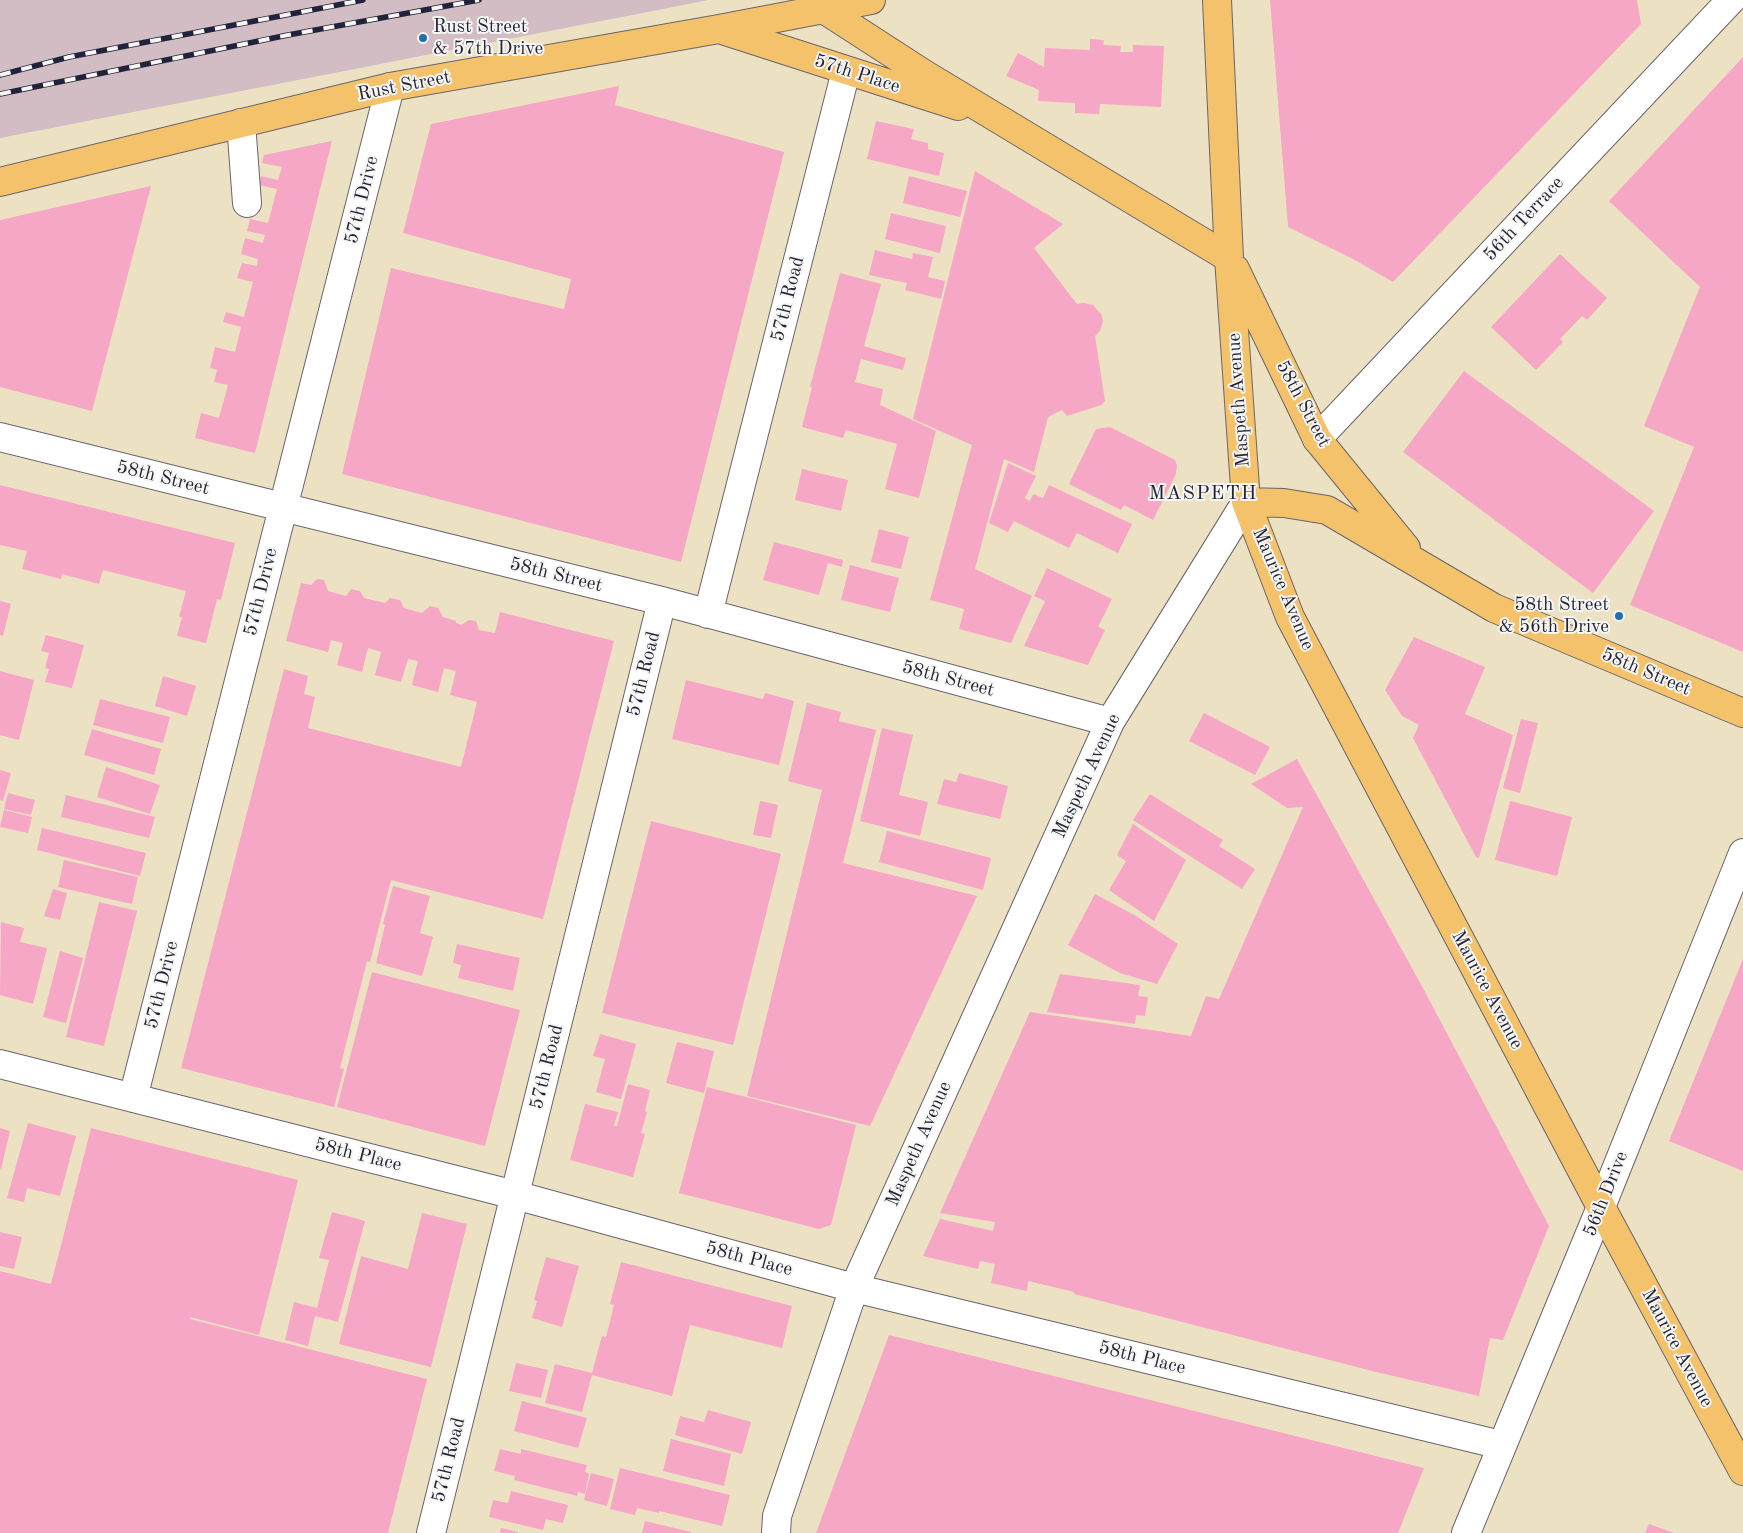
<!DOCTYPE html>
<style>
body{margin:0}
canvas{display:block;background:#ede1c3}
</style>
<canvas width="1743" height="1533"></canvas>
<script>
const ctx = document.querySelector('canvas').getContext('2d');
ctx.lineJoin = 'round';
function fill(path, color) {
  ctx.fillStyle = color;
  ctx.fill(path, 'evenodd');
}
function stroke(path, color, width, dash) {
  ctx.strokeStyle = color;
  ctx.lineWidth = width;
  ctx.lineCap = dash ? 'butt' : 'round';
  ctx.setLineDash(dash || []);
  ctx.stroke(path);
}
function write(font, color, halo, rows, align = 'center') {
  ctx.font = font + ' "Old Standard TT",serif';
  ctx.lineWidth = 4;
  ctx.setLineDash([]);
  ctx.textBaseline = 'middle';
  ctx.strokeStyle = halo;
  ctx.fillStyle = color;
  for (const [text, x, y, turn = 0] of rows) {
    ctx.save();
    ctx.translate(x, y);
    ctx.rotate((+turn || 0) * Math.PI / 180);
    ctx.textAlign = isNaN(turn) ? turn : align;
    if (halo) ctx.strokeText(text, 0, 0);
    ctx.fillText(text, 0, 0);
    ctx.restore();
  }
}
fill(new Path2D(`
 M0,0H709L0,138Z`), '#d2bdc5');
fill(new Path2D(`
 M1270,0H1637L1641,24L1393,282L1353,259L1288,227Z
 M1090,39L1104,40L1103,45L1121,46L1120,52H1133V45L1164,46L1161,107L1100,104L1099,114L1075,113V103L1038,101L1039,90L1006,76L1018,53L1044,67L1045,48L1090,50Z
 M1743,57V652L1630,605L1694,447L1644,426L1700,287L1609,201Z
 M619,86L615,105L784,152L681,562L342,474L391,268L564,309L571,279L403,233L431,124Z
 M876,121L914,129L911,139L928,143V149L944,153L939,176L867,159Z
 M332,141L255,453L195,438L201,413L219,418L228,385L214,382L217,370L210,368L215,347L235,352L241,327L223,322L226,312L244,317L253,282L237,278L242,263L257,266L258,259L241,254L245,238L263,243L265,235L247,231L250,219L268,223L277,189L259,185L261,176L278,180L282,167L262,163L264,155Z
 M975,171L1063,224L1034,248L1077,304L1084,303L1093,305L1101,314L1103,321L1100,331L1095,336L1105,401L1101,405L1067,416L1062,410L1048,417L1034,472L1004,459L975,569L1032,596L1011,643L959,629L964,609L930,600L972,445L913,419Z
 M909,176L967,191L960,217L903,203Z
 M151,186L92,411L0,387V220Z
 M891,213L946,226L940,253L885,239Z
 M875,250L912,259L913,253L933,257L928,277L945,281L941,299L905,290L907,283L869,275Z
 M1560,254L1607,298L1587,320L1582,316L1560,339L1563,342L1536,370L1491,327Z
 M840,273L881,284L864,346L906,358L903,370L861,359L855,382L883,389L880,405L936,431L919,498L885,489L897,444L846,430L843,438L802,427L812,387H810Z
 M1464,371L1654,511L1593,593L1403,452Z
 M1110,427L1171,458L1175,460L1177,466L1176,474L1153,520L1124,505L1121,510L1069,484L1096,429Z
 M1008,463L1036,476L1025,498L1030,501L1033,494L1043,498L1049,485L1132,524L1118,553L1077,533L1069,548L1014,521L1008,532L989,523Z
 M802,469L848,480L841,511L795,500Z
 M0,485L235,543L221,600L217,599L206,643L177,636L182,617H179L186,591L103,570L99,584L62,574L61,579L22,569L27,551L0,545Z
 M879,529L909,537L901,569L871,562Z
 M774,542L843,560L842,567L828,563L819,595L763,580Z
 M850,565L899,578L890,612L841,600Z
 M1047,568L1112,599L1098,627L1105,630L1088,665L1024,646L1045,601L1034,596Z
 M317,579L324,580L328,591L346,596L351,589L360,591L364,598L385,603L390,598L400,600L404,608L422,613L430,606L438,608L443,617L456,621V623L461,625L469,620L476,621L479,630L495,633L500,612L614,641L543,919L391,880L370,962L367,961L340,1068L344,1069L334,1107L181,1068L284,669L308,676L304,694L315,697L308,728L461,767L477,702L450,695L456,671L444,668L438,692L412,685L418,661L408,659L401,682L375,675L381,652L368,648L362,672L337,665L343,643L331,640L328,652L286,641L301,583L311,585Z
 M0,601L11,604L3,636L0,635Z
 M46,635L84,645L72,688L45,682L49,669L45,668L49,653L41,651Z
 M1414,637L1485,667L1465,714L1513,735L1479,858L1476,857L1413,738L1419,725L1402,716L1385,690Z
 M0,671L34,680L19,740L0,735Z
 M163,676L196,686L187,716L155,706Z
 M686,680L763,699L765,693L794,701L779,765L672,739Z
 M100,699L170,717L163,743L93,725Z
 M807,703L841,712L839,721L876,730L843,863L977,896L870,1126L747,1096L822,790L788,781Z
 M1204,713L1270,747L1255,775L1189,741Z
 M1521,719L1538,723L1520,793L1503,788Z
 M882,728L913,735L899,795L928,802L920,836L860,821Z
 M92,729L161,749L154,775L84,755Z
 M1297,759L1424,990L1549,1226L1503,1340L1490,1338L1479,1396L1376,1372L1074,1294V1292L1028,1281L1027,1291L991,1283L995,1264L980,1261L978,1269L923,1256L940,1219L993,1231L995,1222L940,1213L1030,1012L1191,1036L1206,996L1219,999L1303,807L1287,808L1251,784Z
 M106,767L160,785L150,814L97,797Z
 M0,770L11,773L3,801L0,800Z
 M959,773L1008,786L1000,819L937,804L944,779L956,782Z
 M8,793L35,800L31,815L4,809Z
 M1150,794L1223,840L1219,846L1255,869L1242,889L1133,820Z
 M66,795L155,817L149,838L61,817Z
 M760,801L778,805L771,838L753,835Z
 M1510,801L1572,817L1557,876L1495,860Z
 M4,810L32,817L28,833L0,827Z
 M651,821L781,854L733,1045L602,1013Z
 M1133,824L1186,860L1154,921L1109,890L1126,861L1117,855Z
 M42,828L146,853L140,876L37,850Z
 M887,831L991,858L983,890L879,862Z
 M64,860L138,877L132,904L58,887Z
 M393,886L430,896L420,933L433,937L422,976L376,963L385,925L383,924Z
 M53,889L67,893L60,920L44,916Z
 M1095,894L1136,916L1178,944L1157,984L1120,973L1068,945Z
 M99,902L137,911L104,1046L66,1037Z
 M1,922L24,928L20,942L47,948L33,1004L0,995Z
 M457,944L520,958L513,991L458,978L461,965L453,963Z
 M60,951L83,958L66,1023L43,1017Z
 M1743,959V1171L1669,1141Z
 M372,972L520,1010L485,1146L337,1107Z
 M1060,974L1140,985L1138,996L1148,997L1145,1016L1136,1015L1135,1024L1047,1012Z
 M600,1034L636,1044L621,1099L596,1092L605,1059L593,1056Z
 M677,1042L714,1051L704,1093L666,1083Z
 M628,1084L650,1090L645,1111L647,1112L641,1133L645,1134L633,1177L570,1160L585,1104L618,1112L614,1126H617Z
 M707,1087L856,1125L831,1225L819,1229L679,1193Z
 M28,1123L76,1136L60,1196L27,1188L24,1202L7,1198Z
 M0,1128L10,1131L1,1169L0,1168Z
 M91,1128L298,1180L259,1335L190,1317V1319L427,1379L388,1533H0V1271L51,1284Z
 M332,1212L365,1221L338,1322L315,1316L308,1346L285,1340L294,1302L317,1308L329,1260L319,1258Z
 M422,1213L467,1224L431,1367L339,1344L361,1256L408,1269Z
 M0,1232L22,1237L14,1269L0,1266Z
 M546,1257L579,1266L562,1327L532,1318L537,1301L534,1300Z
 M621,1262L792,1306L782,1348L690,1325L672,1396L592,1375L582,1412L545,1403L555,1364L592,1373L602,1336L606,1337L614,1305L610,1304Z
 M889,1335L1424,1468L1398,1533H816Z
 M516,1363L548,1370L541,1398L509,1391Z
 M522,1401L587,1418L578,1448L514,1431Z
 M708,1410L751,1422L742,1454L675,1435L680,1416L704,1422Z
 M671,1439L731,1454L724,1486L663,1471Z
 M500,1449L521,1454V1449L587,1465L585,1472L589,1474L585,1494L578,1492L577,1496L514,1480L515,1476L494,1471Z
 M620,1468L730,1495L722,1526L659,1511V1513L637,1508L635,1515L610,1509Z
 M591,1473L614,1479L607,1506L584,1500Z
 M511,1491L568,1505L563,1523L546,1519L543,1530L489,1517L493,1500L508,1503Z
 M645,1521L691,1532V1533H642Z
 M1649,1524L1674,1533H1645Z
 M501,1528L518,1532V1533H500Z`), '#f6a7c6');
const minor = new Path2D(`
 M241,123L247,203
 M0,437L662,601L1110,722
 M1317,439L1731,0
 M708,614L846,71
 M0,1064L515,1195L854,1288L1501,1445
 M133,1098L390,87
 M431,1533L662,601
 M776,1533L777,1516L854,1288L1110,722L1246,502
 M1466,1533L1601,1207L1743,853`);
const major = new Path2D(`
 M1217,0L1229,258L1246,502L1290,617L1601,1207L1743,1471
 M825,10L924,74L1229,258
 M722,30L958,106
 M0,182L390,87L719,29L871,0
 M1235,269L1317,439L1406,548
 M1246,502L1284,503L1327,510L1494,608L1743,713`);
stroke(minor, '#69656b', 30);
stroke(major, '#69656b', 30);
stroke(minor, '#fff', 28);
stroke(major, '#f3c26a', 28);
const rail = new Path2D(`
 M0,75L69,57L363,0
 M0,94L288,35L479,0`);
stroke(rail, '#22223b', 5.5);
stroke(rail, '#f6f6f2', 4, [11]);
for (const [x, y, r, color] of [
 [423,38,5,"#1f6fb2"],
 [1619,616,5,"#1f6fb2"]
]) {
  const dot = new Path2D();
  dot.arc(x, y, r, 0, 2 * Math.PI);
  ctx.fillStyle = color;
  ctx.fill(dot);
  stroke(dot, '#f6f6f2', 2);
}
write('19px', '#22223b', '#f6f6f2', [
 ["Rust Street",433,27],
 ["& 57th Drive",433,49],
 ["58th Street",1609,605,"right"],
 ["& 56th Drive",1609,627,"right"]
], 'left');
write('19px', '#22223b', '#f6f6f2', [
 ["57th Place",857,74,18],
 ["Rust Street",404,86,-11],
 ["57th Drive",362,200,-76],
 ["56th Terrace",1524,219,-47],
 ["57th Road",788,299,-76],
 ["Maspeth Avenue",1239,400,-94],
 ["58th Street",1303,404,62],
 ["58th Street",163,478,14],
 ["58th Street",556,575,14],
 ["Maurice Avenue",1283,589,67],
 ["57th Drive",261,592,-76],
 ["58th Street",1646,672,23],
 ["57th Road",644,674,-76],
 ["58th Street",948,679,15],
 ["Maspeth Avenue",1087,776,-65],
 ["57th Drive",162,985,-76],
 ["Maurice Avenue",1487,990,62],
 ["57th Road",547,1067,-76],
 ["Maspeth Avenue",919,1144,-66],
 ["58th Place",358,1155,14],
 ["56th Drive",1606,1194,-68],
 ["58th Place",749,1259,15],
 ["Maurice Avenue",1677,1348,62],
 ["58th Place",1142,1358,14],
 ["57th Road",449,1460,-76]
]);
ctx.letterSpacing = '1px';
write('20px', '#22223b', '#f6f6f2', [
 ["MASPETH",1203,494]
]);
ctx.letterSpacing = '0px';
</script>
